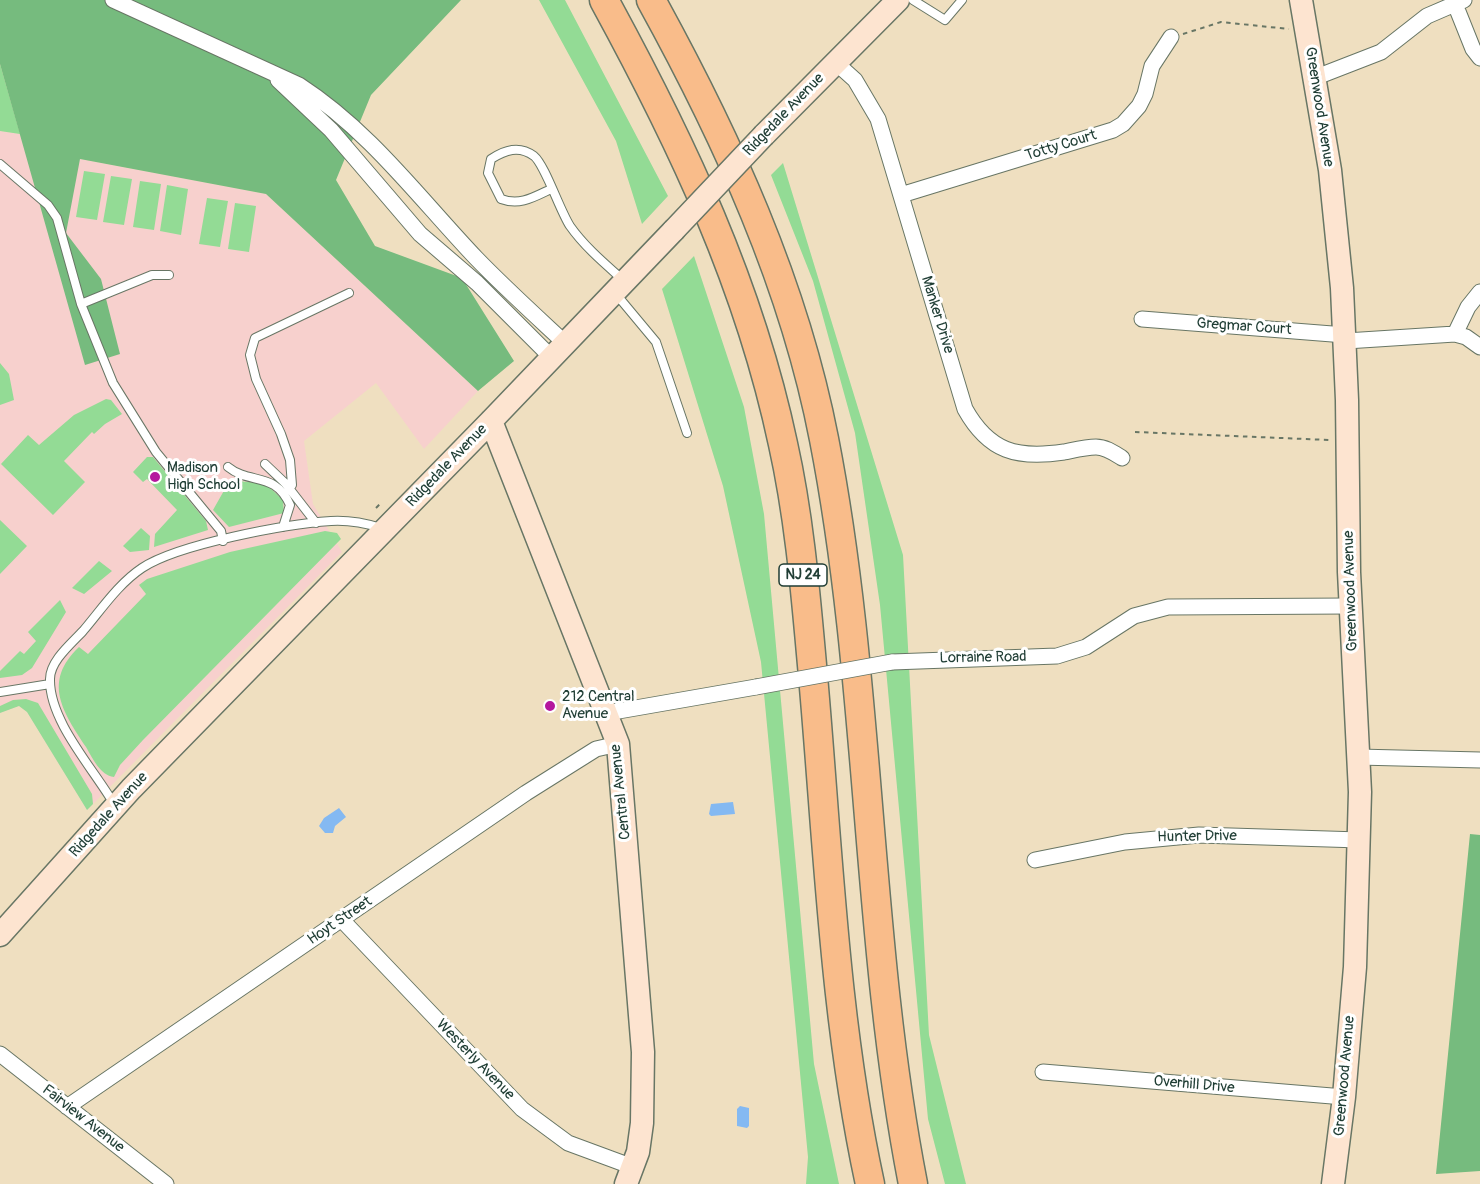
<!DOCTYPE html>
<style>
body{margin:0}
canvas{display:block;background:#efdfc0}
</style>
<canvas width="1480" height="1184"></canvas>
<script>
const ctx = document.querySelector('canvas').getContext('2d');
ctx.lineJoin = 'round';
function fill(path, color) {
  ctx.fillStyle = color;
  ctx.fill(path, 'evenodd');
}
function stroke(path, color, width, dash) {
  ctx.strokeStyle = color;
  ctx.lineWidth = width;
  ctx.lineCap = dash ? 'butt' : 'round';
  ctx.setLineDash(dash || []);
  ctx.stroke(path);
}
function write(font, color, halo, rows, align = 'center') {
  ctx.font = font + ' Pangolin,sans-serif';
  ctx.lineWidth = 6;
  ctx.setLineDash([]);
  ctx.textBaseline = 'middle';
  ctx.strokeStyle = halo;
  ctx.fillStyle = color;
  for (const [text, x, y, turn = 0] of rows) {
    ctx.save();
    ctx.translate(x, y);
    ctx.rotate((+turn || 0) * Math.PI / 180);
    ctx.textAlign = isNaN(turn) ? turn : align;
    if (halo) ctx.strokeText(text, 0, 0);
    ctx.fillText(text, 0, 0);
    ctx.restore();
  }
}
fill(new Path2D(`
 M0,131L20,134L80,159L266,194L478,391L424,449L376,383L304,441L313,504L342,552L87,810L27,712L19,706L0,713Z`), '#f7d0cd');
fill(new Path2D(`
 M539,0H565L668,196L642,224L616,141Z
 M0,64L20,134L0,131Z
 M783,163L903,555L929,1035L966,1184H945L928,1119L880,605L855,433L813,281L771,175Z
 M84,171L105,174L97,220L76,217Z
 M111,176L132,179L124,225L103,222Z
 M140,181L161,184L154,230L133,227Z
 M167,185L188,189L181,235L160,231Z
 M207,198L228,201L220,247L199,244Z
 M235,203L256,206L249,252L228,249Z
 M694,256L744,407L764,514L814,1064L839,1184H806L808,1157L761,662L723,486L662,289Z
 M0,363L9,374L14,400L0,405Z
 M106,399L111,400L122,414L105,424L94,434L92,432L64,461L85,482L53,515L1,464L28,435L39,445L74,415Z
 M147,457H153L206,521L208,530L154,547L155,534L177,510L147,479L143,482L133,472Z
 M230,480L266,484L283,500L284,513L229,527L213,510Z
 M0,520L27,546L0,574Z
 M141,528L150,536L149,550L130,552L123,546Z
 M325,531L337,533L341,539L143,740L120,765L114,777C100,775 93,759 86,747C63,712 42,682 79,647L88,654L146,594L139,585L147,579L230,552Z
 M99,561L112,571L84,594L72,588Z
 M60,600L66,612L32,668L22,675L0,678V671L20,651L24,654L36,641L28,632Z
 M26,699L38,703L92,794L93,804L87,810L27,712L19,706L0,713V706L13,700Z`), '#93db95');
fill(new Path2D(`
 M0,0H461L371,95L336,180L375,246L462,278L514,361L478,391L266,194L80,159L66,233L101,279L120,354L85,365L0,64Z
 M1470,834L1480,835V1171L1436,1174Z`), '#76bb7e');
fill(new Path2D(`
 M733,802L735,814L711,816L709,814L711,804Z
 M339,808L346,817L335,826L333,833H325L319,826L324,818Z
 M740,1106L749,1108V1126L747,1128L737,1126V1109Z`), '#84b9f2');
const lane = new Path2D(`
 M913,0L945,20L962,0
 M0,164L48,205L57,218L81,304
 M551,189C534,197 520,206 501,199L488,173L491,159C505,150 519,145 534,156C545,165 560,211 570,226C584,246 604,263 622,279
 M169,275H152L81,304L113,383L156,452L221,531L223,541
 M616,294L656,342L687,433
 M265,464L285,483L316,523
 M228,467C250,485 275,471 290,505L283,527
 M289,489L292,485L290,460L281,434L256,379L250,355L255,338L349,293
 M0,692L50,684
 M114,804C93,768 49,721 50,679C50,661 71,644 83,631C101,610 118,584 142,568C178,544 287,524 331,521C348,520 365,523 381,528`);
const street = new Path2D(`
 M113,0L299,85C370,131 419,198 476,258C505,288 536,316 566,344
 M1455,4L1473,49L1480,58
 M835,62L855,80L878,119L965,409C989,452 1017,459 1064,452C1074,450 1086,447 1096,447C1106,447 1114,453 1122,458
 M1314,78L1381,52L1427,16L1464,0
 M278,80L331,130L420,234L477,283L552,358
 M901,195L1113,130L1123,124L1139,106L1145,94L1152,66L1171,37
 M1480,292L1468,307L1455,334L1466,337L1480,347
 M1142,319L1345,335
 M1346,341L1455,334
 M892,662L1057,656L1086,647L1134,616L1168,607L1350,606
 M607,713L756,687
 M1358,757L1480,760
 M1035,860L1125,842L1199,835L1360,840
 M342,920L522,1109L568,1143L633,1167
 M0,1054L166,1184
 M1043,1072L1344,1097
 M67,1107L526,793L596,749L618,744`);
const secondary = new Path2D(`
 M1301,0L1330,170L1342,288L1347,400L1349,572L1360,792L1355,967L1344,1097L1333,1184
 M764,135L898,0
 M491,421L618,744L643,1052L642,1123L638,1152L626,1184
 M0,935L131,789L491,421L674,230`);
const highway = new Path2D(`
 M604,0C682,143 749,284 783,444C800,520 806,599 813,676C828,845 834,1018 870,1184
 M651,0C727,138 794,284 824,439C872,685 865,938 913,1184`);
stroke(lane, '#687665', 10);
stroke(street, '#687665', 17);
stroke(secondary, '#687665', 25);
stroke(highway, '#687665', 31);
stroke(new Path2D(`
 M1183,34L1221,22L1289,29
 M1135,432L1330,440
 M376,508L380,504`), '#687665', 2, [4.5, 4.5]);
stroke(lane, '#fff', 8);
stroke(street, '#fff', 15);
stroke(secondary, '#fde4d0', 22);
stroke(highway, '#f9bc8a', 28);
const streetBridge = new Path2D(`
 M756,687L892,662`);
const secondaryBridge = new Path2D(`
 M674,230L764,135`);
stroke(streetBridge, '#687665', 17, []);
stroke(secondaryBridge, '#687665', 25, []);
stroke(streetBridge, '#fff', 15);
stroke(secondaryBridge, '#fde4d0', 22);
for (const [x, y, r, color] of [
 [155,477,6,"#b5179e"],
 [550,706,6,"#b5179e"]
]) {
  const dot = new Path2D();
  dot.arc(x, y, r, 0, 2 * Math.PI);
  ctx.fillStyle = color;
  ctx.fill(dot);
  stroke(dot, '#fff', 2);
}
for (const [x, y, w] of [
 [803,575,48]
]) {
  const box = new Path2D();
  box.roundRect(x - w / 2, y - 11, w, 22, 4.5);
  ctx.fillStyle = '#fff';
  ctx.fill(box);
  stroke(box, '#1f3d34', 1.5);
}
write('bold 14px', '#1f3d34', null, [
 ["NJ 24",803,575]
]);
write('15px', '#1f3d34', '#fff', [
 ["Greenwood Avenue",1319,107,81],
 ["Ridgedale Avenue",784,115,-46],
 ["Totty Court",1061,146,-17],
 ["Manker Drive",937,315,73],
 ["Gregmar Court",1244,327,4],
 ["Ridgedale Avenue",447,466,-46],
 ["Greenwood Avenue",1351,591,-92],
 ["Lorraine Road",983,658,-1],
 ["Central Avenue",621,792,-96],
 ["Ridgedale Avenue",109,815,-48],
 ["Hunter Drive",1197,837,-1],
 ["Hoyt Street",340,921,-34],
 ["Westerly Avenue",475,1060,46],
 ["Greenwood Avenue",1345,1076,-85],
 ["Overhill Drive",1194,1085,5],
 ["Fairview Avenue",83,1119,38]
]);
write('15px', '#1f3d34', '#fff', [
 ["Madison",167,468],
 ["High School",167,485],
 ["212 Central",562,697],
 ["Avenue",562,714]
], 'left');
</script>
